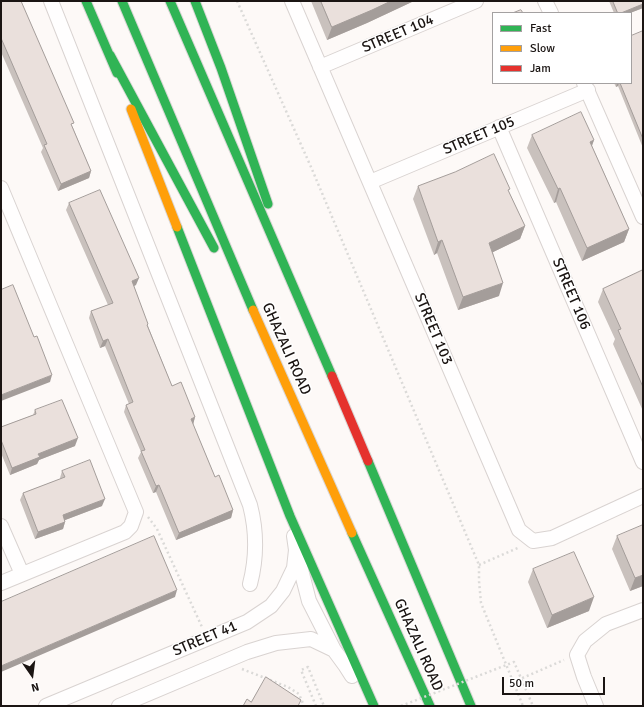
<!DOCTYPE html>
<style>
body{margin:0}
#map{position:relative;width:644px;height:707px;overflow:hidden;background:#fdf9f7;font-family:Signika,sans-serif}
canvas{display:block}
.frame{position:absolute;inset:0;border:2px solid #1b1513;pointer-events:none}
.legend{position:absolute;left:492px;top:12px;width:140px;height:72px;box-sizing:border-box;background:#fff;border:1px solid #a4a1a1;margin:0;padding:5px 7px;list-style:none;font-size:12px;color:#1b1513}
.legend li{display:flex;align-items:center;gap:8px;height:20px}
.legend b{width:20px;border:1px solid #a4a1a1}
.north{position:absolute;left:12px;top:655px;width:40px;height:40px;-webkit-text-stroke:3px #fff;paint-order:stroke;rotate:166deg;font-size:11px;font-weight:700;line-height:16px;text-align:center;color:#1b1513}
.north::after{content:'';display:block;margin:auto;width:14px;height:18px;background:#1b1513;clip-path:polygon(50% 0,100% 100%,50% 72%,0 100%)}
.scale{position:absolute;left:502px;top:677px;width:103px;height:18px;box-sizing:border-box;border:2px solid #1b1513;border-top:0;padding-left:5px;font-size:12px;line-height:14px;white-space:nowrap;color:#1b1513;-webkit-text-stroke:3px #fff;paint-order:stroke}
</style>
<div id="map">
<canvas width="644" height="707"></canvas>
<div class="frame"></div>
<ul class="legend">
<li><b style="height:5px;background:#30b455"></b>Fast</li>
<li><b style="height:5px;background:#ff9f0a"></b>Slow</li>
<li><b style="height:5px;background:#e5322d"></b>Jam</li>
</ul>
<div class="north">N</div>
<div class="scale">50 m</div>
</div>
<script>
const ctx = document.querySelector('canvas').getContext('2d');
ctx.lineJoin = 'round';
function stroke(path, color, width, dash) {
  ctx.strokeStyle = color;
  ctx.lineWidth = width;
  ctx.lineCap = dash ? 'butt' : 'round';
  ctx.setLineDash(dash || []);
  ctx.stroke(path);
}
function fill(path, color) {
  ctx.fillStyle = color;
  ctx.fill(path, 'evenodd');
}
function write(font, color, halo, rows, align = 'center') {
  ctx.font = font + ' Signika,sans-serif';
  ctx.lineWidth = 3;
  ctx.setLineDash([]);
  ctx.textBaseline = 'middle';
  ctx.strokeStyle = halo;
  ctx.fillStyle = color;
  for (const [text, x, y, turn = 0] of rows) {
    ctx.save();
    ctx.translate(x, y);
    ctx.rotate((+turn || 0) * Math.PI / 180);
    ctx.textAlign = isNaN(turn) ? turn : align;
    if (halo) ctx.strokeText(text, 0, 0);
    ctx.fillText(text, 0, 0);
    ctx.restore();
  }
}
const street = new Path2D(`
 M51,1L250,505C257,532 257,557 250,584
 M292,1L519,530L533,541L552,538L643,496
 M545,1L551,13
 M320,67L476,1
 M584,83L643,217
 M499,127L643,462
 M370,182L588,90
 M1,188L136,512L131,526L125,532L1,583
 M1,526L22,574
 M298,558L309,601L334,650
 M46,706L247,622L271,606L283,591L294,568L296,550L294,536
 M119,706L247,652L276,643L311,639L334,650L345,665L352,676
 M596,706L584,677L577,655L585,641L606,624L643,610`);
const fast = new Path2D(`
 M86,1L117,73
 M122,1L253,310
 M170,1L332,376
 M195,1L221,68L268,204
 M110,55L214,248
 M177,227L290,516L374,706
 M368,461L471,706
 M352,533L430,706`);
const slow = new Path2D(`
 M131,109L177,227
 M253,310L352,533`);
const jam = new Path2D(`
 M332,376L368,461`);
stroke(street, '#d9d3d1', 16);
stroke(fast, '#dad7d6', 11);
stroke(slow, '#dad7d6', 11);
stroke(jam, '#dad7d6', 11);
stroke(new Path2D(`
 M237,1L311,167L479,565V581L481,603L523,706
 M148,517L157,529L202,627
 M479,565L520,547
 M242,669L288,687L299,694L304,706
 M513,682L564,660
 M316,706L301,670L308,667L324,706`), '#dbdad8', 2.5, [2, 3]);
stroke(street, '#fffefe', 14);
stroke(fast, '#30b455', 9);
stroke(slow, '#ff9f0a', 9);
stroke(jam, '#e5322d', 9);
stroke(new Path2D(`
 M401,706L514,662L533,706`), '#dbdad8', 2.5, [2, 3]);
fill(new Path2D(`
 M1,1L73,128L91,171L89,178L58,191L41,152L43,148L1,52Z
 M311,1H414L367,23L327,40Z
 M609,1H643V8L630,13H614Z
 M643,31V148L618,86L616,87L614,83H631Z
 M532,135L594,140L592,146L629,229L624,242L582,261L556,202L554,203L527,148Z
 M418,186L509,192L525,226L520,239L493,252L499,296L458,310L437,253L434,255L413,199Z
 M69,203L136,285L134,286L148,326L172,386L195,417L193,424L215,477L233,510L231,518L176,540L156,492L153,493L138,458L141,452L124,412L126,405L129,404L105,346L100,348L89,318L91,311L108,305L66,210Z
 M643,270V411L613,344L615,339L598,302L603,289Z
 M35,410L75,446L39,460L37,464L10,475L1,453V427L33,415Z
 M62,471L102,506L65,520V522L63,529L35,539L20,500L23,493L60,479V478Z
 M617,536L643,586L630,591L612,549Z
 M533,569L589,611L547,628L528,582Z`), '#c9c1bd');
fill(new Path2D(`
 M391,1H414L367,23L327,40L332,27Z
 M643,4V8L630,13H621Z
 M617,83H619L618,86L616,87Z
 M594,140L589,153L590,142Z
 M91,171L89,178L58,191L61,184Z
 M560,188L556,202L554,203L558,189Z
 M525,226L520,239L485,256L489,243Z
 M629,229L624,242L582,261L587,248Z
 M442,240L437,253L434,255L438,242Z
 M139,278L136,285L129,288L132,281Z
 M503,283L499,296L458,310L463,297Z
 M108,339L105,346L100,348L103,341Z
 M52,375L50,382L1,401V395Z
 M195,417L193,425L191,419Z
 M78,438L75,446L39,460L37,464L10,475L12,468L38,454Z
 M159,485L156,492L153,493L156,486Z
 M105,499L102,506L60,522L63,515Z
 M233,510L231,518L176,540L179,533Z
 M65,522L63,529L35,539L38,532Z
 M643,575V586L630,591L635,578Z
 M177,590L175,597L1,672V666Z
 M594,597L589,611L547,628L552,615Z`), '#a49d9a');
const building = new Path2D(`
 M1,1H21L74,123L71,124L91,171L61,184L44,145L47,144L1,38Z
 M321,1H391L372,10L332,27Z
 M613,1H643V4L621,13H618Z
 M521,10L523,13H513Z
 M643,31V139L620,83H631V36Z
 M581,112L594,140L590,142L629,229L587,248L560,188L558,189L532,135Z
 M494,154L510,189L508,190L525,226L489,243L503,283L463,297L442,240L438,242L418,186L455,172Z
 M100,190L139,278L132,281L148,324L147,325L172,386L181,382L195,417L191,419L215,477L219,475L233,510L179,533L159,485L156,486L141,451L145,450L126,405L133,402L108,339L103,341L91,311L113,303L69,203Z
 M643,270V387L618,330L621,329L603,289Z
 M13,285L34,337L37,336L52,375L1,395V290Z
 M62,400L78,438L38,454L40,457L12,468L1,440V427L36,414L35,410Z
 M90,460L105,499L63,515L65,522L38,532L23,493L65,477L62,471Z
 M643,525V575L635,578L617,536Z
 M154,536L177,590L1,666V602Z
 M574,552L594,597L552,615L533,569Z
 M266,677L301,700L298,706H243L247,699L251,702Z`);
fill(building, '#eae0dc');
stroke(building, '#a49d9a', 1);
write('15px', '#1b1513', '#fff', [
 ["STREET 104",398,34,-23],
 ["STREET 105",479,136,-23],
 ["STREET 106",571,294,67],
 ["STREET 103",433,329,67],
 ["GHAZALI ROAD",286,349,66],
 ["STREET 41",205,639,-23],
 ["GHAZALI ROAD",418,645,66]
]);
</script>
